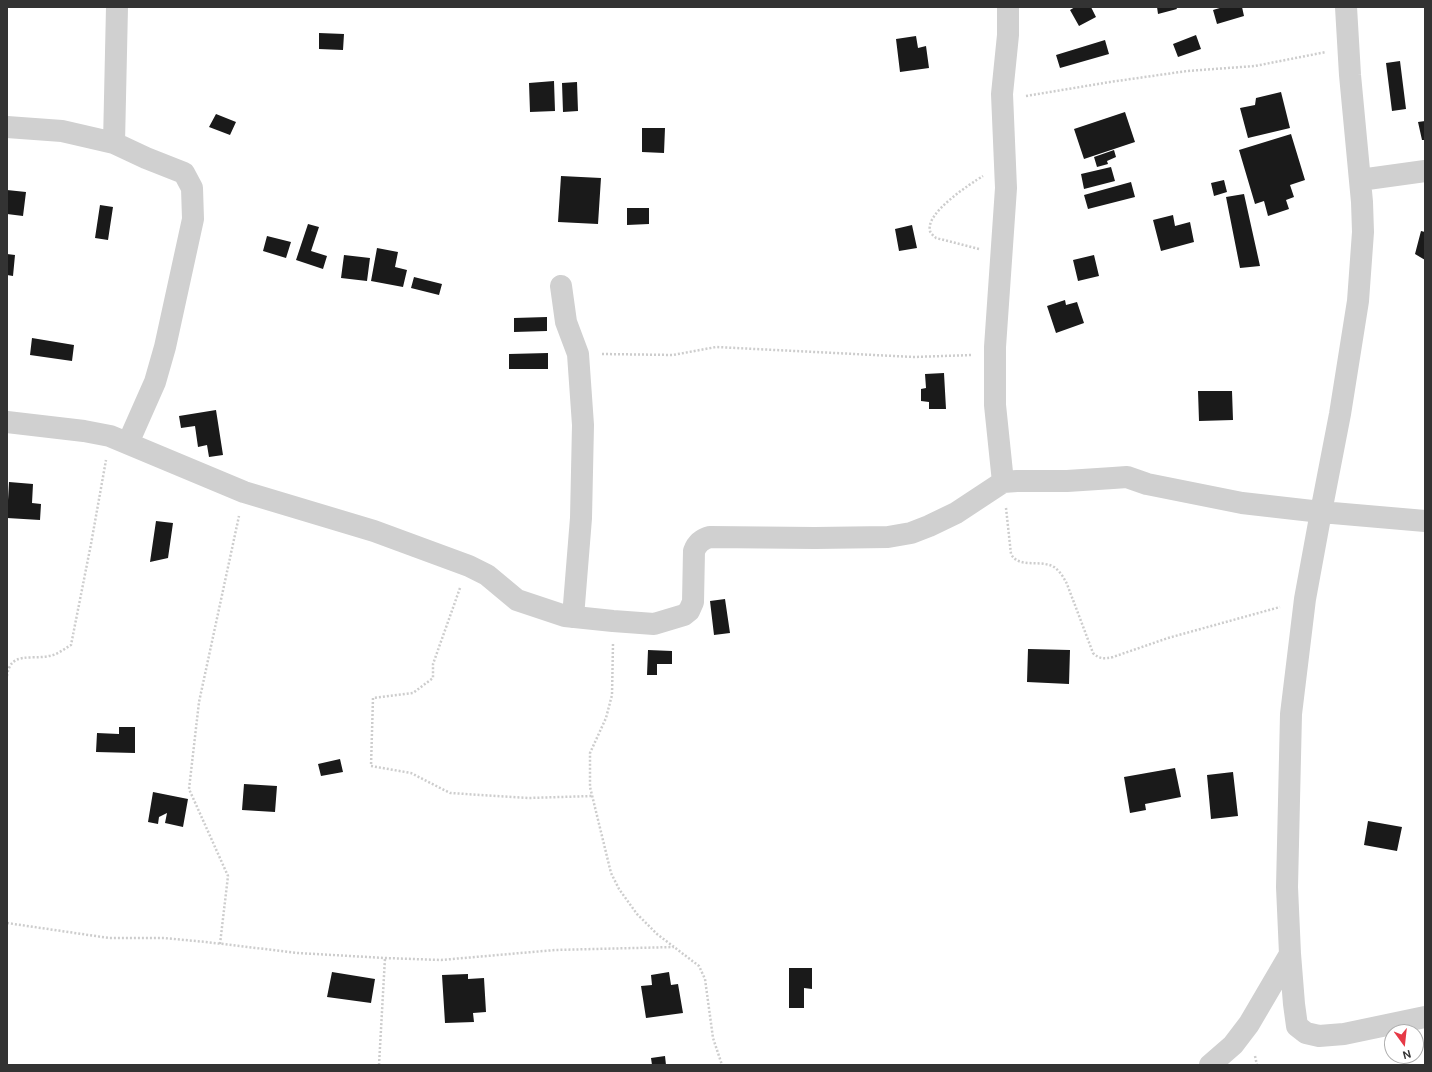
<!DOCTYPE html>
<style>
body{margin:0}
#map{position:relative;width:1432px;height:1072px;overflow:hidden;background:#fff;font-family:"DM Sans",sans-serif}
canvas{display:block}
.frame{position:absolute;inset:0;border:8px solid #333;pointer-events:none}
.north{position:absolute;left:1384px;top:1024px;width:40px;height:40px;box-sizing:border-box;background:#fff;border:1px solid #adadad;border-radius:50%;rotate:165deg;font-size:11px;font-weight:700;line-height:16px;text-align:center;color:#333}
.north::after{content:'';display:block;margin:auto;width:14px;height:18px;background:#e63946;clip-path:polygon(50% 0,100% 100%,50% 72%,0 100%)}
</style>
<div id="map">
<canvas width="1432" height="1072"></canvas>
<div class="frame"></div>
<div class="north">N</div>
</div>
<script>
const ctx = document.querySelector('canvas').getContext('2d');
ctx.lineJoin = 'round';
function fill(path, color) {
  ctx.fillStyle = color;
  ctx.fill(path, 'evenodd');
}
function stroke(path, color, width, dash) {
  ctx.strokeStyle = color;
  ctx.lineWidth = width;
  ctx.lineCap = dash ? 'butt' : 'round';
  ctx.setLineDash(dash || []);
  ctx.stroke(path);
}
fill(new Path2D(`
 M1075,7H1091L1096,17L1079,26L1070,10Z
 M1157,7H1176L1177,9L1158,14Z
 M1223,7H1242L1244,16L1217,24L1213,10Z
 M319,33L344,34L343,50L319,49Z
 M1196,35L1201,49L1178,57L1173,44Z
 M916,36L918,48L926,46L929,68L900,72L896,39Z
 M1105,40L1109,54L1060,68L1056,55Z
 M1400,61L1406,109L1392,111L1386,63Z
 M554,81L555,111L530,112L529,83Z
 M577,82L578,111L563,112L562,83Z
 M1281,92L1290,128L1248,138L1240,108L1255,105L1256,98Z
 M1125,112L1135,142L1084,159L1074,129Z
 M216,114L236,122L230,135L209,127Z
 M1425,121V140H1422L1418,122Z
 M642,128H665L664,153L642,152Z
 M1291,134L1305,180L1290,185L1294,197L1286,200L1289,209L1268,216L1264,201L1255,204L1239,150Z
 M1114,150L1116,157L1107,161L1108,164L1097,167L1094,157Z
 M1111,167L1115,181L1084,189L1081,174Z
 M561,176L601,178L598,224L558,222Z
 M1224,180L1227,192L1214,196L1211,183Z
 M1131,182L1135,197L1088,209L1084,195Z
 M7,190L26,192L23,216L7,214Z
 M1244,194L1260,266L1240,268L1226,197Z
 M100,205L113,207L108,240L95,238Z
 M627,208H649V224L627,225Z
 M1173,215L1175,226L1190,222L1194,242L1161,251L1153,220Z
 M308,224L319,227L311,251L327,256L323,269L296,260Z
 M912,225L917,248L899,251L895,229Z
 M1421,231L1425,232V260L1415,254Z
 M267,236L291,242L286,258L263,251Z
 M377,248L398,252L395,267L407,270L403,287L371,281Z
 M7,254L15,255L13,276L7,275Z
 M344,255L370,258L367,281L341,278Z
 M1094,255L1099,276L1078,281L1073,260Z
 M414,277L442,284L439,295L411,288Z
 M1065,300L1066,305L1077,302L1084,323L1056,333L1047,306Z
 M547,317V331L514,332V318Z
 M32,338L74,345L72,361L30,355Z
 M548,353V369H509V354Z
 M944,373L946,409H929V402L921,401V389L926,388L925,374Z
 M1198,391H1232L1233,420L1199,421Z
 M216,410L223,455L209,457L207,445L198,447L195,426L181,428L179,416Z
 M9,482L33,484L32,503L41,504L40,520L7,518Z
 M156,521L173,523L168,558L150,562Z
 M725,599L730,633L714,635L710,601Z
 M1028,649L1070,650L1069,684L1027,682Z
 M648,650L672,651V664H657V675H647Z
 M119,727H135V753L96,752L97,733L119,734Z
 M340,759L343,772L321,776L318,764Z
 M1175,768L1181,797L1145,804L1146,810L1130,813L1124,777Z
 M1233,772L1238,816L1211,819L1207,775Z
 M244,784L277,786L275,812L242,810Z
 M153,792L188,799L183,827L165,823L167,813L159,817L158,824L148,822Z
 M1368,821L1402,827L1397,851L1364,845Z
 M789,968H812V989L804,988V1008H789Z
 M332,972L375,979L371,1003L327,997Z
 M669,972L671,985L678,984L683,1013L646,1018L641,986L652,985L651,975Z
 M468,974V979L484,978L486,1012L473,1013L474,1022L445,1023L442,975Z
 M665,1056L666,1065H652L651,1058Z`), '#1a1a1a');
stroke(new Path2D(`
 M1026,96L1110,82L1187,71L1255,66L1326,52
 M979,249L936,238C934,236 931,234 930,231C925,213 970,184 983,176
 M602,354L673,355L716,347L914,357L972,355
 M1006,508L1011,554C1019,569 1040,559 1054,567C1060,571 1064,578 1067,584L1093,653C1099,659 1104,659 1113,657L1168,638L1280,607
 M460,588L433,664V678L413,693L373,698L371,766L411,773L450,793L528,798L592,796
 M613,644L612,695L606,718L590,753V787L611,873L619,889L637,914L657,934L699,966L705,979L713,1038L722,1065
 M7,676C10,651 31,660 49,656C57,655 64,649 71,645L91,544L106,460
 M7,923L109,938H164L206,942L298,953L385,958L441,960L555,950L674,947
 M220,944L228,876L189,789L199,702L239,516
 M1255,1056L1257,1065
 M379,1065L385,958`), '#cdcdcd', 2.5, [2, 2]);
stroke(new Path2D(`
 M1346,7L1350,75L1362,202L1363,232L1358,301L1340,414L1321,512L1305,599L1291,714L1287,887L1290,954L1294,1004L1297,1026L1306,1033L1319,1036L1344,1034L1425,1017
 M7,127L62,131L114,143L146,158L184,173L192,188L193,219L165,347L155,382L128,443
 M114,143L117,7
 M1360,180L1425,171
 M561,286L566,322L578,354L583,425L581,518L573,617
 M7,422L84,431L110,436L244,492L374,531L469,566L487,575L517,600L565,616L613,621L654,624L684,615L689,611L693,602L694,551C697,543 702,539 710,537L815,538L888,537L911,533L929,526L956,513L1003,482L1017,481H1067L1113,478L1127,477L1147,484L1242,503L1321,512L1425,521
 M1003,482L995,405V347L1006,188L1002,94L1008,35V7
 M1210,1065L1233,1045L1249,1024L1290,954`), '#d0d0d0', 22);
</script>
